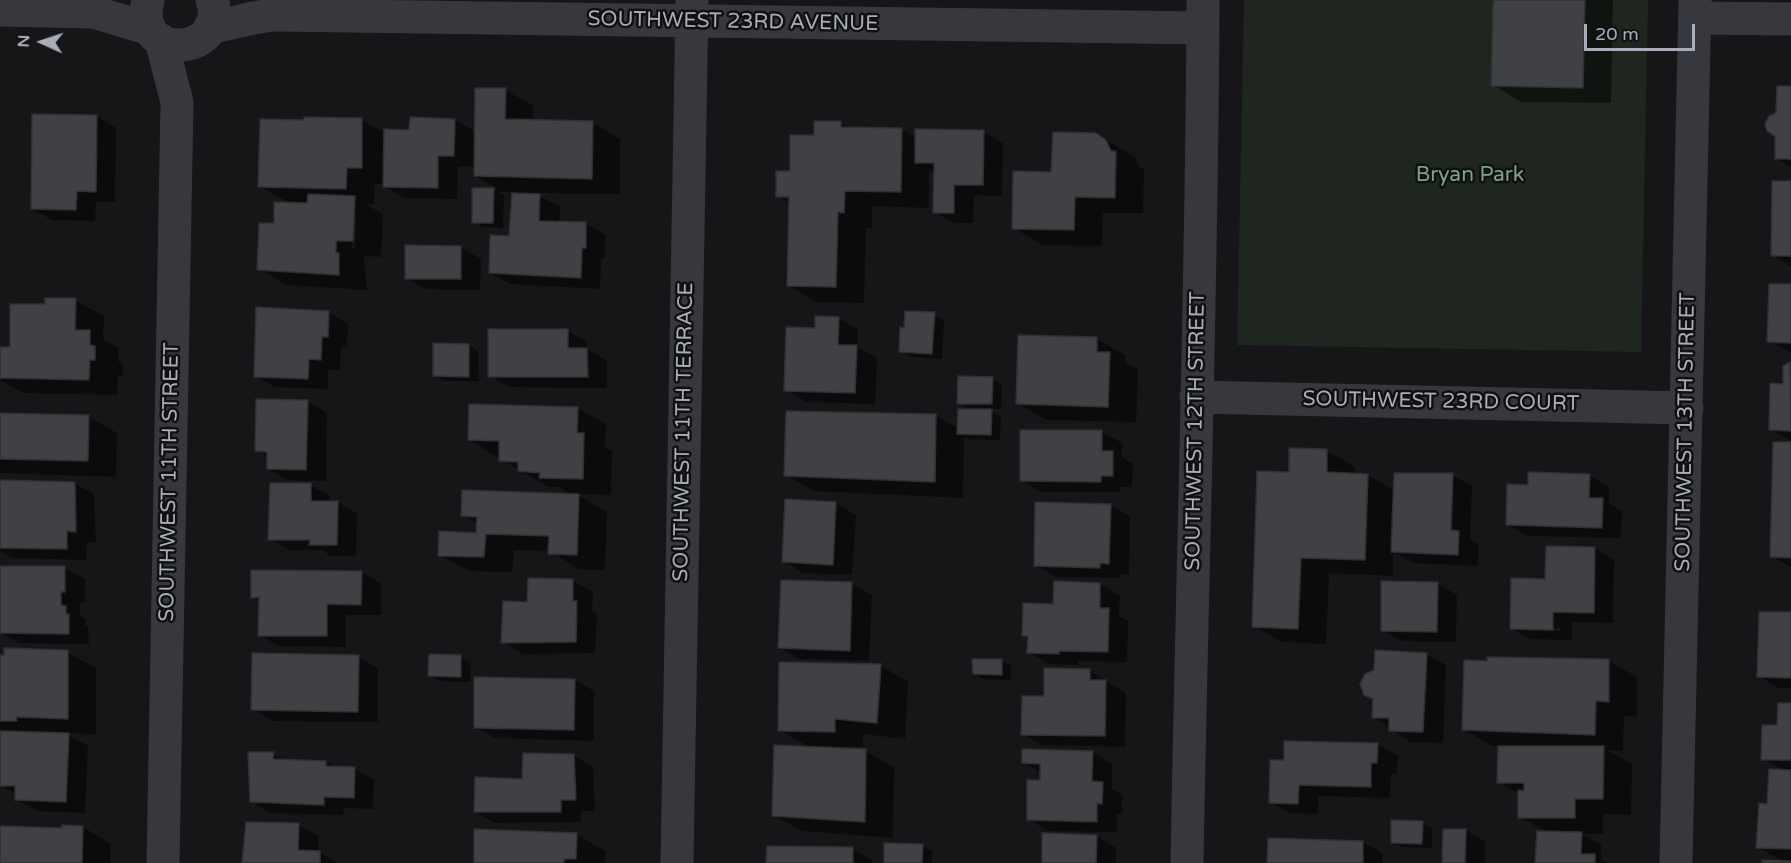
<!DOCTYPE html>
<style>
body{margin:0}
#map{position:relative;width:1791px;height:863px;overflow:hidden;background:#161618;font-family:"Varela Round",sans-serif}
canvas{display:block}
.north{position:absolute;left:12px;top:12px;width:60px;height:60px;-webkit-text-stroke:4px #111113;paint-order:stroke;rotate:273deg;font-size:16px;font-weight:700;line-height:24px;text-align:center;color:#a8adb8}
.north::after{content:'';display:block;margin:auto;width:21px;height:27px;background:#a8adb8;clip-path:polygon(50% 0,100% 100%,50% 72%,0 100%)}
.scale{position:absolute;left:1584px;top:24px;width:111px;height:27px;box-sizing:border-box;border:3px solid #a8adb8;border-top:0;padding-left:8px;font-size:18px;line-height:21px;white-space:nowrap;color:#a8adb8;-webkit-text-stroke:4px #111113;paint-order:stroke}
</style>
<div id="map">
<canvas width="1791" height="863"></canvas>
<div class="north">N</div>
<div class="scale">20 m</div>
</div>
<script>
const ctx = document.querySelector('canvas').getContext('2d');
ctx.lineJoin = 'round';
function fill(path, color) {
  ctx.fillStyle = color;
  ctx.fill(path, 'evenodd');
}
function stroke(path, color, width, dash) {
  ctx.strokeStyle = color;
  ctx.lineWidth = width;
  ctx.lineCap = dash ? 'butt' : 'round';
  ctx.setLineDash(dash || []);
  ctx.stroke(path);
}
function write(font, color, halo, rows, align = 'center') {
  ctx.font = font + ' "Varela Round",sans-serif';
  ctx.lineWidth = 5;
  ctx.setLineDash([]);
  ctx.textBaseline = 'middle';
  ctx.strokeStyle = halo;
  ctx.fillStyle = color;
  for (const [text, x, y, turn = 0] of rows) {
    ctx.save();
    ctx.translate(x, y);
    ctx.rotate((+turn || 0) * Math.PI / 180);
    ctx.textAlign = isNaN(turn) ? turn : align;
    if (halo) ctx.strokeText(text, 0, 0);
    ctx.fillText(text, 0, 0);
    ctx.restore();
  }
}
fill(new Path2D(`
 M1244,0H1648L1641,352L1237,345Z`), '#1e261f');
fill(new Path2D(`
 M1495,0H1613L1611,103L1521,102L1493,85Z
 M1791,87V167L1776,158L1778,114Z
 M505,90L534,106L533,121L592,122L620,139V194L535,193L560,207L559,223H586L605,235V258H601L600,289L510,284L490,273L511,237L514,192H499L504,195L503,228L483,227L473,222L474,189H498L475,176V167L458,166L457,199L404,198L384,186V184H375L374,204H365L383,214L381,257L364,256L367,290L287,285L259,269L275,225L291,204L260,186L362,120L385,133L410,132L455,120L476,132ZM353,211H356L355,249H352Z
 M97,116L116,128L115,202H96L95,221L52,220L32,209Z
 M841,123L851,128L901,129L917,138L984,132L1003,143L1002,196L974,195L973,223H954L935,212V173L929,170V208L872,206V228H866L864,303L817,302L789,286L790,203L777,196L816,137Z
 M1096,134L1135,157L1138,166L1144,169L1143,213H1103L1102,246L1042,245L1014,228L1053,174Z
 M1791,182V266L1772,255Z
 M461,247L481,259L480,290L426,289L406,278Z
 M1791,286V353L1769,341Z
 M75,300L104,316L103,339L118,348V361L123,364V376L118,375L117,395L23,393L0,380V348H11L47,306Z
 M328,312L348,324L347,347H341L340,370H328V389L275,387L255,376Z
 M934,314L944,320L942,359L910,357L900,351L906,329Z
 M839,318L858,330V347L877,358L875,404L806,402L786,390L816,330Z
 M568,331L587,342V349L607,361V388L509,387L489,376Z
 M1097,339L1125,355V362L1138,370L1136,422L1046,420L1018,403Z
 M469,345L478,351L479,381H444L434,375Z
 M1791,365V441L1770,429L1784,385L1785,367Z
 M992,378L1002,384L1001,409H988L1001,417L1000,440L968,439L964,436L963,498L814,491L786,475L936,416L959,429L972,411L959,403Z
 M307,401L327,413L326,481L288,480L268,469V457L257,450Z
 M577,408L606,424L605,447L612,451L611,495L576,494L607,512L605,570L578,569L550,551L514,550L512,572L468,571L440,555L478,534V524L463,515L572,495L559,487H548L469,440Z
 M0,414L89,417L117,433L116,477L0,473Z
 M1102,432L1122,443V457L1133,464L1132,487H1120L1121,492H1041L1021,480Z
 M1791,443V567L1772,556Z
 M1327,451L1355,467V475H1367L1395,491L1452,475L1472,486L1470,539L1478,544V566L1413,563L1393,552V576L1329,573L1326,644L1282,642L1253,626L1290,474Z
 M1589,475L1609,487V503L1622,511L1621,538L1528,536L1508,525L1529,486Z
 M0,482L74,483L94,494L96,542H87L86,560L12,558L0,551Z
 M310,485L330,496V502H338L357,514L356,556H331L322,550H290L270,539Z
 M836,503L856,515L852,575L803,573L784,561Z
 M1110,505L1130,516L1129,574H1120L1119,578L1056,577L1036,566Z
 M1595,548L1614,560L1613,623L1572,622V640L1531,639L1511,628L1546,580ZM1529,628H1560V631H1529Z
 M0,567L65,568L85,579V603H80V616L85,619V625L88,627L89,644L19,643L0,632Z
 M362,572L381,584V615H346V647L279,646L259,635L260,601L253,597Z
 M530,579L573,581L593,592L592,611L597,614L595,653L523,654L503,642L529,603Z
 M1055,583L1100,584L1120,596L1119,616L1128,621L1127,662L1078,661V665L1049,664L1029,652V638L1024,635L1055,606Z
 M1437,583L1457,595L1456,642L1402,641L1382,630Z
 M852,584L872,595L869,661L799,659L779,647Z
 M1791,614V688H1778L1759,676Z
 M67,652L96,668V734L65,733L88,746L85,813L36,811L16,799V794L0,785V657Z
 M1426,654L1446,665L1443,743L1410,742L1374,717Z
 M358,657L378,668V722L273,721L253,709Z
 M461,657L471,663L470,682L440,681L430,676Z
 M1488,658L1609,661L1637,677V717L1624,716L1623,751L1607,750L1632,764L1631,815L1603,814V834H1581L1601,845V860L1607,863H1536L1548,833L1520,817V794L1499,782V746H1492L1463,729Z
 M1001,660L1011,666V680L984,679L974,674Z
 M880,665L908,682L905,739L863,734V747H839V750L865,751L894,767L893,838L802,831L773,815L811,748L780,730Z
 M1089,670L1126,693L1125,747L1042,745L1023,734L1046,698Z
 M575,680L594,691V741L495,738L475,727Z
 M1791,704V863H1763H1785L1758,847L1769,806L1785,771L1763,759Z
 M1378,745L1398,756L1397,774H1391L1390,798L1318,796V814L1290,813L1270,802L1286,762Z
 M1092,752L1112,764V789L1122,795V814H1117V832L1048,831L1029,819L1041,782V773L1024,762Z
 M273,754L286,761L326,762L335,767L354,768L374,780L373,809L344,808L343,815L271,813L251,801Z
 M573,755L593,767L595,811H581V822L495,823L476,812L524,780Z
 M1422,823L1432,829V848L1402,847L1392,842Z
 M299,825L318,836V852L338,863H243Z
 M83,827L111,844L110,863H0V828Z
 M1466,830L1485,842V863H1443Z
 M476,831L577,834L605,851V863H475Z
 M1097,836L1116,848V863H1043Z
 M1363,842L1383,854L1382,863H1269Z
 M922,845L932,851V863H885Z
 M853,849L872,860V863H768Z`), '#0007');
const building = new Path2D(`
 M1493,0H1585L1583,88L1491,86Z
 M1777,86H1791V159H1775V136L1767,131L1765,124L1769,116L1776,113Z
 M475,88H506L505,119L593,121L592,179L474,176Z
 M32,114L97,115L96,192L77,191L76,210L31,209Z
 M304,117L362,118V168H347L346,189L258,187L260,119L304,120Z
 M410,117L455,119L454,156H438V188L383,187L384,129L409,130Z
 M814,121H841V127L902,128L901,192L845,191L844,213L838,212L836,287L787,286L789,197H776V171H790V135H814Z
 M915,129L984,130L983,185H954V213H933L934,163H915Z
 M1053,132L1096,133L1106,140L1111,151H1116L1115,198L1075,197L1074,230L1012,229L1013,171L1051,172Z
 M1772,181H1791V256H1771Z
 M472,188H494L493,223H472Z
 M512,193L540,194L539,221L586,222V248H582L581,278L489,273L490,235L509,236Z
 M308,194L355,196L353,241H336V253H339V275L257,270L259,223H274V202L307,203Z
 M405,245L461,246V279H405Z
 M1769,284H1791V343L1767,342Z
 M45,298H76L75,330H90V345L95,346V360H90L89,380L0,378V347H10V304H45Z
 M256,307L329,311L328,337H322L321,360L309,359L308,379L254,377Z
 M905,311L935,312L932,354L899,352L900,327L904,328Z
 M815,316L839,317L838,345H857L855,393L784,391L786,327L815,328Z
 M488,329H568V348H587L588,377H488Z
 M1018,335L1097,337V352H1110L1108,407L1016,404Z
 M433,343L469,344V377L433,376Z
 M1790,362L1791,431L1769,430L1770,383L1783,384V366Z
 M958,376L993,377L992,404H957Z
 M256,399L308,400L306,470L267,469V452L255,451Z
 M469,404L578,407L577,433H584L583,479L539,478L540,473L518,471V462L499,461V441L468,440Z
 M958,409H992L991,435L957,434Z
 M786,411L936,414L935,482L784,476Z
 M0,413L89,415L88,461L0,459Z
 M1020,430H1102V451H1113V476H1101V482L1020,481Z
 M1773,442H1791V558L1770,557Z
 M1289,448L1327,449V472L1368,474L1365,560L1301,558L1298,629L1252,627L1257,471L1289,472Z
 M1528,472L1590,474L1589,498H1603L1602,528L1506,525L1507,484L1528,485Z
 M1394,473H1453L1451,530L1459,531L1458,555L1391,552Z
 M0,480L75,482L76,532L67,531V549L0,548Z
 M270,483H311V501H338L337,545H309L310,540H268Z
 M462,490L579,494L577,555L548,554L549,536L486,534L484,557L438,556L439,531L476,533L477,517L461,516Z
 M785,499L836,502L833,565L782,562Z
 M1035,502L1111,504L1109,564L1100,563V568L1034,566Z
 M1546,546L1595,547L1594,613L1553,612V630L1510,629L1511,578L1545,579Z
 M0,566H65V592H61V605L66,606V614H69V634L0,633Z
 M251,570L362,571L361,605L327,604V636H258L259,597L251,598Z
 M528,578L573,579V601H577L576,642L501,643L503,601L527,602Z
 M781,580L852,582L850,651L778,648Z
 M1054,581L1100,583V608H1109L1108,652L1059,651V654L1027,653L1028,636H1022L1023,603L1053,604Z
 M1381,581L1438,582L1437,632L1381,631Z
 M1759,612H1791V678L1757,677Z
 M4,648L68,650V719L16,717L17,721H0V655H4Z
 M1375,650L1427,653L1423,732L1389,731V718H1372L1373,699L1364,695L1360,684L1365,674L1374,670Z
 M252,653L359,655L358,712L251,710Z
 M429,654L461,655V677L428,676Z
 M1487,657L1609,659V702L1596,701L1595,735L1462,730L1464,660L1487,661Z
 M972,659H1002V675L973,674Z
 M779,662L881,664L877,723L835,719V732L778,731Z
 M1044,668L1090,669V680H1106L1105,736L1021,735L1022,696H1044Z
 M474,677L575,679L574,730L474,728Z
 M1778,703H1791V760H1761L1762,725H1777Z
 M0,731L69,733L66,802L15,800V786H0Z
 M1284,741L1378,743L1377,763H1371V787L1299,785L1298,804L1269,803L1270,760H1284Z
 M774,745L866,749L865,822L772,816Z
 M1498,746H1604L1603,799H1575V818H1518V790L1524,791V783H1497Z
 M1022,749L1093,751L1092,781L1103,782L1102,804L1097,803V822L1027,820V780H1040V764L1022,763Z
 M248,752H274L273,759L326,761V766L355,767L354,798L324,797V805L250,802Z
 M523,753L574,754L576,800H561V812H474L475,777L522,779Z
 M1769,769L1791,770V849L1756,848L1759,803L1767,804Z
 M1391,820L1423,821L1422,844L1391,843Z
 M246,822L299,823L298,850L320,851V863H242Z
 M62,825L83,826L82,863H0V826L62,828Z
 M474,829L577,833L576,859H564V863H474Z
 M1443,829H1466L1465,863H1442Z
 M1537,831L1582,832L1581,854H1595V863H1535Z
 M1042,833L1097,835L1096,863H1042Z
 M1268,838L1363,841V863H1267Z
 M884,843L923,844L922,863H884Z
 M767,846L853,847V863H766Z
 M1762,860L1791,861V863H1762Z`);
fill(building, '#404145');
stroke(building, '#303034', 1.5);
stroke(new Path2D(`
 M148,0C132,65 231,55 212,0
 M0,10L93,12L150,29
 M1695,18L1791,19
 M210,27C233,25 254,15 277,15L1203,28
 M161,40L177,102L163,863
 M1196,397L1687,408
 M677,863L692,2
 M1187,863C1192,575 1202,288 1203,0
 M1676,863L1695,0`), '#37383d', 33);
write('21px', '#a8adb8', '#111113', [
 ["SOUTHWEST 23RD AVENUE",733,22,1],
 ["SOUTHWEST 23RD COURT",1441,402,1],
 ["SOUTHWEST 12TH STREET",1196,431,-89],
 ["SOUTHWEST 11TH TERRACE",684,432,-89],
 ["SOUTHWEST 13TH STREET",1686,432,-89],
 ["SOUTHWEST 11TH STREET",170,482,-89]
]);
write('21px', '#7fa381', '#111113', [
 ["Bryan Park",1470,175]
]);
</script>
